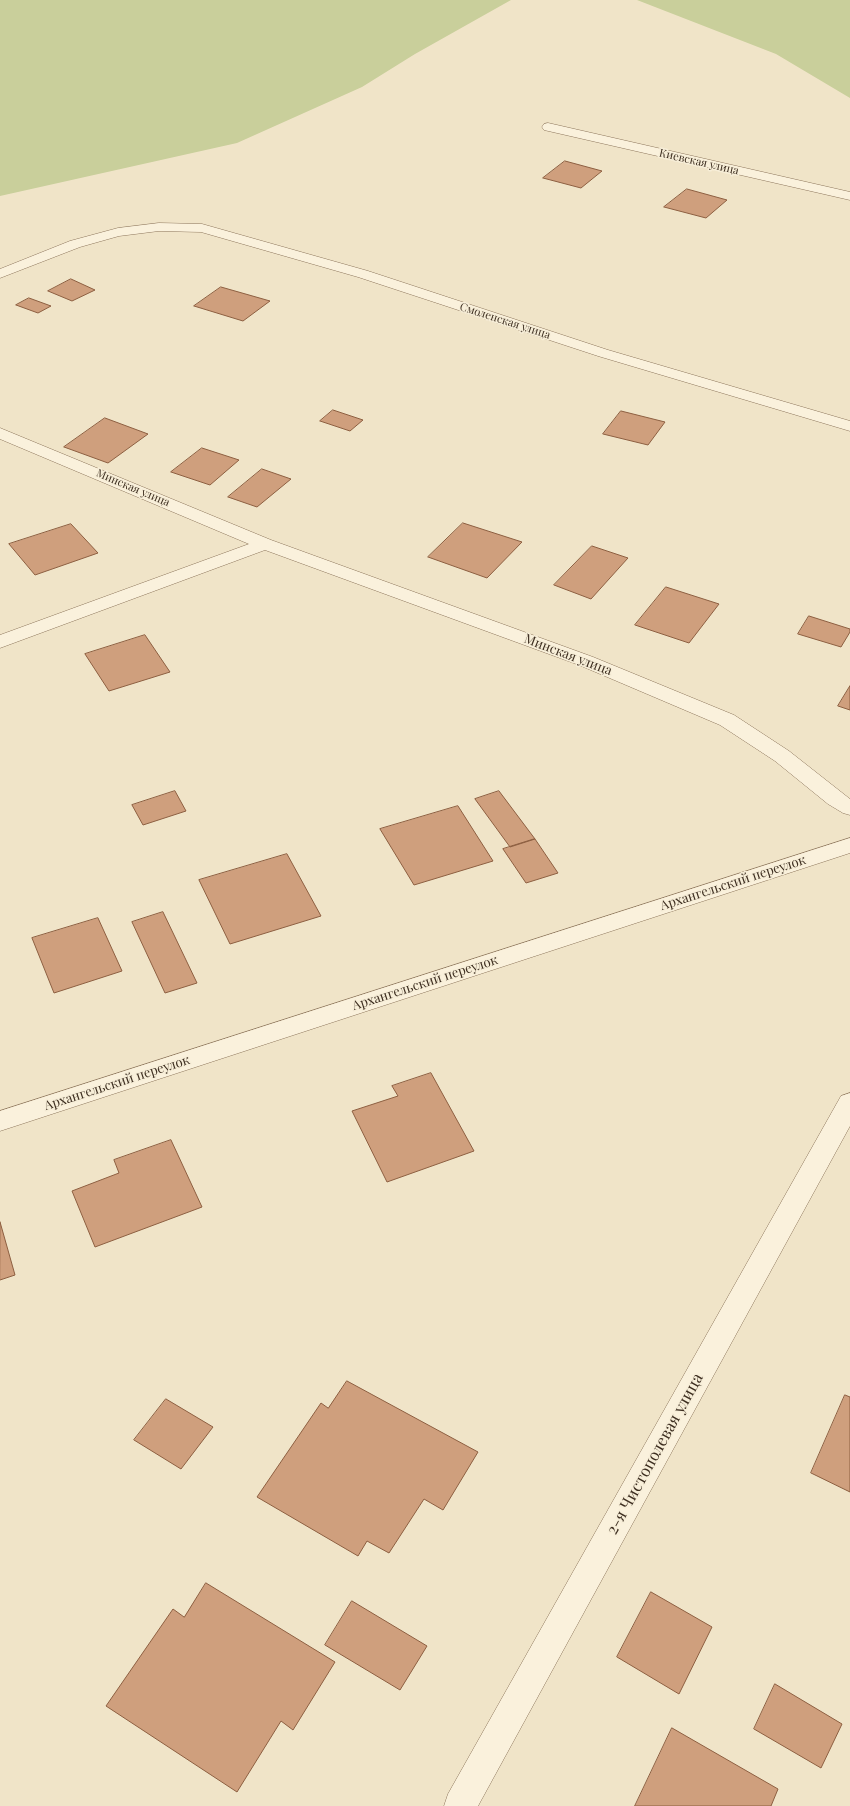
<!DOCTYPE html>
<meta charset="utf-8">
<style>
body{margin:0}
canvas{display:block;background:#f0e4c8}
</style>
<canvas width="850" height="1806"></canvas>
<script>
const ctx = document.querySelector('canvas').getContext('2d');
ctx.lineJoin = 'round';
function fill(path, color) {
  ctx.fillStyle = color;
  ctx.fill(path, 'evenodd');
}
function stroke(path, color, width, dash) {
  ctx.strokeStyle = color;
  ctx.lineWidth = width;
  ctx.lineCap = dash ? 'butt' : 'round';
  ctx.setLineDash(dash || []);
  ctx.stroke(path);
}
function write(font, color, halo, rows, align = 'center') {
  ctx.font = font + ' "Playfair Display",serif';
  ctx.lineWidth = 3;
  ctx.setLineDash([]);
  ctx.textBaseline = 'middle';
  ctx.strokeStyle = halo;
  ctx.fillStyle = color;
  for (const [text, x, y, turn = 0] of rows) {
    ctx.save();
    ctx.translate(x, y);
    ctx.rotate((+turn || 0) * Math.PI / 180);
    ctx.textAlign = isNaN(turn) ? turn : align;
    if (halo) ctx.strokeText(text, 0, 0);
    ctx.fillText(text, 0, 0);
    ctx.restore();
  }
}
fill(new Path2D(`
 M0,0H511L415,54L362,87L237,143L0,196Z
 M637,0H850V98L776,54Z`), '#c9cf9b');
const building = new Path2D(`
 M565,161L602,171L581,188L543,178Z
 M687,189L727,200L706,218L664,207Z
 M71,279L95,290L72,301L48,291Z
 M221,287L270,301L243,321L194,306Z
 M29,298L51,306L38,313L16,305Z
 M333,410L363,420L350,431L320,421Z
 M621,411L665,422L648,445L603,434Z
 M105,418L148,434L108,463L64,447Z
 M202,448L239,460L210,485L171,472Z
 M262,469L291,479L257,507L228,497Z
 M463,523L522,542L487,578L428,557Z
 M71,524L98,553L35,575L9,544Z
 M592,546L628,558L591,599L554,585Z
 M666,587L719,604L689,643L635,625Z
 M809,616L850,629V632L841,647L798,634Z
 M145,635L170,672L109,691L85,654Z
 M850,686V710L838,706Z
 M175,791L186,811L143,825L132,805Z
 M499,791L535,839L510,847L475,799Z
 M458,806L493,861L414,885L380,829Z
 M535,839L558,873L526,883L503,849Z
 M287,854L321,916L230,944L199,880Z
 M163,912L197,983L165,993L132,922Z
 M98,918L122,971L54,993L32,938Z
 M431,1073L474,1151L387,1182L352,1111L398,1096L392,1086Z
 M171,1140L202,1207L95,1247L72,1191L119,1173L114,1160Z
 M0,1222L15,1275L0,1280Z
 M347,1381L478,1452L443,1510L424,1499L389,1553L367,1541L358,1556L257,1497L321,1403L328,1408Z
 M845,1395L850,1397V1492L811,1473Z
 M166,1399L213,1427L181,1469L134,1440Z
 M206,1583L335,1662L293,1730L281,1721L237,1792L106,1706L173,1609L184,1617Z
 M651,1592L712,1627L679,1694L617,1657Z
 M352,1601L427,1646L400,1690L325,1645Z
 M775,1684L842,1724L821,1768L754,1729Z
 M672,1728L778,1789L771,1806H635Z`);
fill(building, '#cf9f7d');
stroke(building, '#8d5f41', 1);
const minor = new Path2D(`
 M548,123L850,192V200L544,130L542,127L544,124Z
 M159,223L202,224L368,271L608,350L850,421V431L598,356L358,277L201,232L159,231L119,236L80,247L0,278V269L70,241L118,228Z
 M0,428L271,540L593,657L734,715L789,751L850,799V815L843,813L828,804L775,761L720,725L579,665L265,550L0,648V635L249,544L0,439Z
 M850,838V853L0,1131V1111Z
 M850,1093V1126L478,1806H444L448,1794L841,1096Z`);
stroke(minor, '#8d765c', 1);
fill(minor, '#faf1dc');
write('11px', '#3d2e20', '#f7eed8', [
 ["Киевская улица",699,162,13],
 ["Смоленская улица",505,321,18],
 ["Минская улица",133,488,23]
]);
write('13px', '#3d2e20', '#f7eed8', [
 ["Минская улица",568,655,21],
 ["Архангельский переулок",733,883,-18],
 ["Архангельский переулок",425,983,-18],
 ["Архангельский переулок",117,1083,-18]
]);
write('16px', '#3d2e20', '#f7eed8', [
 ["2-я Чистополевая улица",655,1454,-61]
]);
</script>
